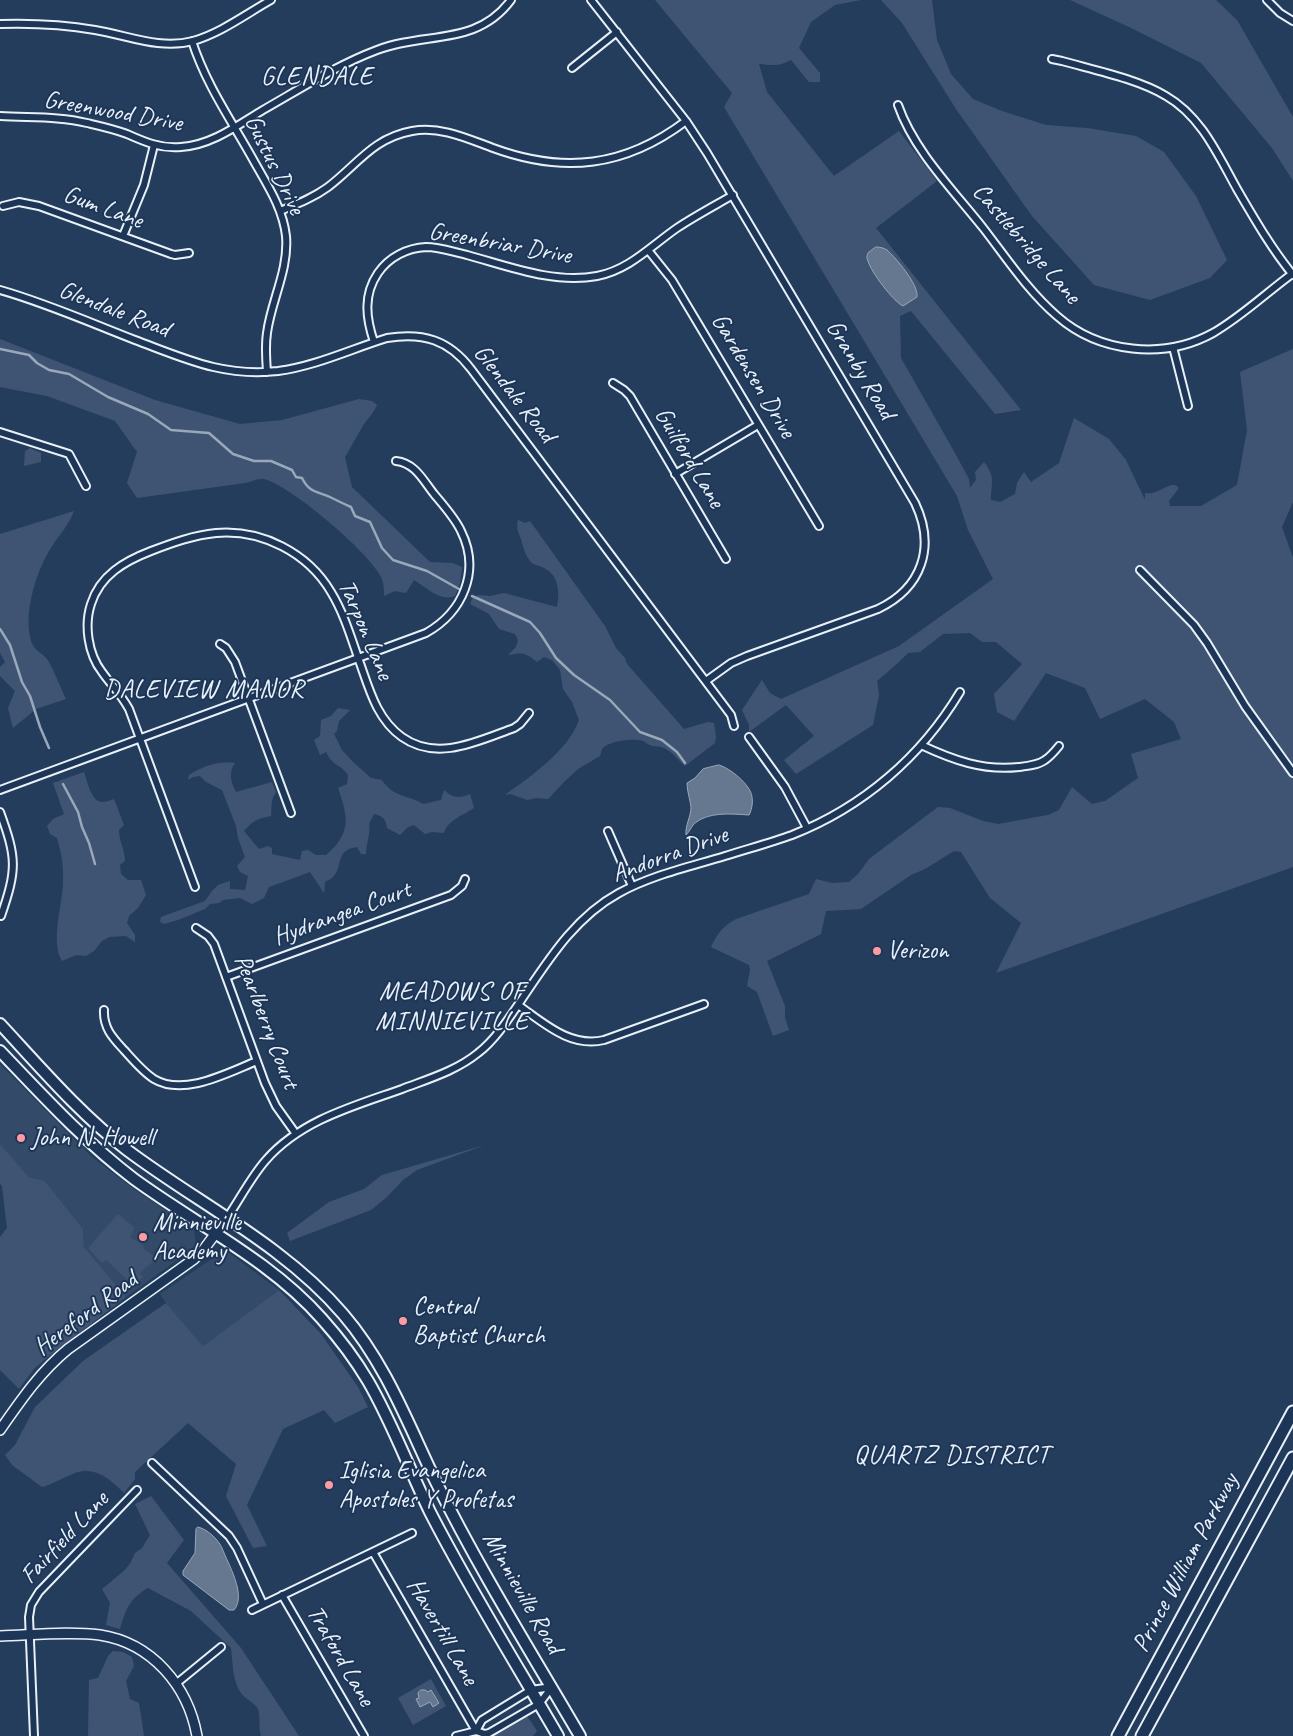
<!DOCTYPE html>
<style>
body{margin:0}
canvas{display:block;background:#253d5d}
</style>
<canvas width="1293" height="1736"></canvas>
<script>
const ctx = document.querySelector('canvas').getContext('2d');
ctx.lineJoin = 'round';
function fill(path, color) {
  ctx.fillStyle = color;
  ctx.fill(path, 'evenodd');
}
function stroke(path, color, width, dash) {
  ctx.strokeStyle = color;
  ctx.lineWidth = width;
  ctx.lineCap = dash ? 'butt' : 'round';
  ctx.setLineDash(dash || []);
  ctx.stroke(path);
}
function write(font, color, halo, rows, align = 'center') {
  ctx.font = font + ' Caveat,sans-serif';
  ctx.lineWidth = 4;
  ctx.setLineDash([]);
  ctx.textBaseline = 'middle';
  ctx.strokeStyle = halo;
  ctx.fillStyle = color;
  for (const [text, x, y, turn = 0] of rows) {
    ctx.save();
    ctx.translate(x, y);
    ctx.rotate((+turn || 0) * Math.PI / 180);
    ctx.textAlign = isNaN(turn) ? turn : align;
    if (halo) ctx.strokeText(text, 0, 0);
    ctx.fillText(text, 0, 0);
    ctx.restore();
  }
}
fill(new Path2D(`
 M0,1064L92,1157L135,1190L194,1229L196,1245L190,1251L126,1297L84,1247L83,1229L45,1181L29,1177L0,1144Z
 M225,1250L279,1290L203,1346L166,1303L160,1294Z`), '#334a68');
fill(new Path2D(`
 M655,0H861L835,5L811,22L799,48L820,73V82H809L791,60C778,67 772,65 759,64L767,92L834,176L899,131L937,181L876,228L1021,410L995,414L911,311L900,316L901,358L951,446L969,479L970,488L976,480L975,472L984,462C996,478 991,482 991,500L1000,502L1015,494L1017,483L1024,472L1031,482L1059,463L1074,418L1109,439L1126,460L1145,500V493C1158,495 1164,485 1175,485L1179,488L1169,501L1170,506H1201L1237,485L1247,430L1240,372L1293,349V502L1282,527L1293,558V867L996,973L1021,923L990,898L961,852L954,851L925,869L911,875L861,909L826,911L821,934L767,961L785,1006V1018L789,1030L773,1036L757,992L747,986L750,970L749,965L711,947C717,934 723,926 736,919L809,894L816,879L832,883L849,882L858,874L869,859L938,807L950,808L983,821L998,824L1048,815L1059,810L1072,787L1092,804L1105,801L1138,778L1131,754L1181,739L1174,722L1145,699L1100,719L1085,688L1046,673L1014,721L997,712L994,694L1022,664L996,642H982L970,633L943,634L920,652L908,653L898,663L877,681L879,695L873,725L796,774L784,760L814,736L786,705L749,732V725L742,710L762,680L770,693L781,699L899,646L993,579L968,530L957,496L724,107L732,93Z
 M881,0H932L937,40L951,74L973,99L1002,111L1046,125L1087,128L1136,136L1164,152L1196,196L1227,260L1210,278L1150,300L1094,285L1032,216L956,109L902,23Z
 M1070,0H1216L1237,20L1293,117V181L1272,148L1201,63L1129,27Z
 M0,339L155,400L240,424L282,420L359,399L372,401L377,405L374,411L364,424L345,457L352,487L430,562L453,563L462,567L460,583L455,596C440,602 426,587 414,580L406,593L395,591L384,596C384,590 384,583 381,577C370,553 290,485 264,479C259,478 251,482 245,483L137,498L127,483L137,452L115,421L47,396L0,387Z
 M30,448L41,453V462L24,466L25,451Z
 M74,511C69,524 62,532 54,543C37,568 23,611 31,641C35,652 40,651 46,658C51,663 62,691 66,699L36,709L13,728L8,708L15,691L0,676V667L5,662L0,653V534Z
 M518,520L525,523L530,521L605,626L616,648L625,658L627,664L684,729L708,722L714,723L716,737L715,743L685,766C678,760 673,752 664,748C660,746 657,747 653,746C649,746 646,742 643,741C634,738 608,741 602,749C602,749 600,756 600,756L578,769L565,781L548,799L536,798L527,800L511,794L505,795C531,776 568,751 579,720L572,702L563,689L560,670L552,660L544,657L537,662C526,653 523,652 508,655L516,647L518,640L515,634L499,629L489,614L470,604L473,597L479,595L490,596L504,593L557,607C560,593 559,575 544,568C539,565 534,566 530,561C525,554 523,547 521,539C518,531 516,528 518,520Z
 M338,708L350,710L339,721L337,731L334,734L342,750L353,762L371,778L382,780C394,798 406,794 423,804L441,800L444,790C452,798 459,799 470,794L474,808C463,815 447,821 444,833L432,832L425,834L414,825L408,827L400,835L387,828C386,819 383,816 374,814L369,824C371,833 366,844 366,854H361L357,847C334,850 344,867 332,878C330,880 327,880 325,882L324,893L310,872L269,887L264,898L252,904L240,898L223,900L219,903L210,904L205,909L178,920L164,924L160,922L161,917L205,901L212,891L218,885L230,881V889L245,890L248,876L240,872L237,866L245,857L238,838L236,826L222,790L206,782L200,776L193,777L188,780L189,775C203,766 218,761 235,763C228,772 231,783 236,792L272,782L276,792C270,800 272,807 271,816C257,819 254,820 244,831L259,849L268,846L272,848V854L300,860L302,851L308,850L316,855H326C352,833 348,817 338,788L347,784L348,775C341,764 333,767 326,752L320,755L314,740L320,736L321,720L331,716Z
 M84,772C87,780 91,802 102,802C106,802 111,800 114,799L124,825L119,830C119,841 125,850 125,861L120,865L121,874L128,880H141L146,895L138,908L129,916L127,923L135,935V942L126,936L109,937L102,941L94,951L86,956L76,955L62,961C50,941 63,904 63,881C64,866 61,852 57,838L50,834L47,826L53,819L64,814L53,783Z
 M0,1144L29,1177L45,1181L83,1229L84,1247L126,1297L44,1360L34,1369L19,1389L0,1370V1237L7,1228L2,1186L0,1184Z
 M485,1145L417,1170L403,1180L387,1197L371,1210L290,1241L287,1233L329,1202L364,1189L382,1175Z
 M118,1214L135,1228L130,1237L143,1245L144,1249L157,1258L140,1273L143,1277L133,1285L106,1260L102,1263L88,1248Z
 M279,1290L321,1334L358,1387L368,1407L335,1423L324,1410L283,1429L247,1505L267,1546L253,1548L226,1496L236,1464L188,1423L135,1472V1479L124,1493C110,1479 95,1466 75,1473C63,1477 54,1484 42,1487L12,1465L5,1455L15,1445L35,1407L83,1361L166,1303L203,1346Z
 M151,1496L184,1540L167,1563L241,1648L299,1736H261C258,1726 261,1717 258,1709C254,1702 246,1700 241,1693C232,1680 233,1663 231,1648L191,1611L148,1588C129,1599 126,1609 120,1629L106,1625L110,1603L102,1589L125,1570L131,1562L135,1553L142,1548L150,1535L135,1504Z
 M113,1651L123,1652L132,1657L134,1666L126,1681L130,1699L139,1703L144,1736H88L89,1680L98,1678L108,1656Z
 M431,1679L446,1706L413,1725L398,1698Z
 M527,1716L537,1731L533,1736H493Z`), '#3e5472');
const water = new Path2D(`
 M876,247C880,247 884,248 887,250C896,258 919,285 917,297L903,306C893,301 871,272 868,261C866,257 867,256 868,253Z
 M719,765C730,768 751,785 752,797C753,802 752,808 750,813L749,815C732,814 707,811 693,825C691,828 689,832 686,835C685,825 691,817 691,807C690,799 687,791 687,783L695,778L703,769Z
 M198,1527C207,1529 218,1539 222,1548C228,1564 247,1595 234,1610H229L183,1575V1571L195,1553L196,1529Z
 M421,1690H425L428,1692L431,1690L439,1703L433,1707L430,1702L420,1707L416,1699L419,1698L418,1693Z`);
fill(water, '#657890');
stroke(water, '#99a8ba', 1);
stroke(new Path2D(`
 M0,349L29,355L37,363L49,370L69,374L108,397L148,414L171,430L209,433L233,454L254,461H271L292,470L296,477L302,478C310,494 318,491 332,498C338,501 344,504 351,507L355,516L370,522L382,548L393,560L427,571L459,589
 M472,596L530,622L540,633L556,658L574,675L610,700L640,732L662,740L677,752L685,763
 M0,629L10,645L22,682L30,696L40,727L49,748
 M63,784L78,812L82,827L89,843L95,864`), '#99a8ba', 2.5);
const street = new Path2D(`
 M591,0L686,121L707,153L915,503C936,547 922,588 878,609L747,656L731,663L706,681
 M1267,0L1280,13L1293,21
 M0,24C30,23 66,25 95,30C127,35 160,50 193,41C221,33 246,14 271,0
 M192,41C206,85 233,123 255,163C268,186 283,209 286,236C289,270 271,301 267,333C265,346 266,359 267,372
 M1052,59L1062,61C1094,70 1138,79 1166,96C1201,116 1218,155 1237,189C1254,218 1271,248 1293,275
 M572,68L617,32
 M898,105C914,151 954,191 984,229C1007,259 1029,292 1057,316C1099,353 1164,360 1213,333C1241,317 1266,293 1292,274
 M0,116C28,118 59,116 87,123C100,126 114,129 127,134C145,142 161,149 181,147C212,145 238,125 263,110C300,89 337,65 377,50C426,31 476,47 511,0
 M3,206L19,202L39,206L171,254L175,255L189,253
 M280,211C297,204 313,198 328,187C357,165 373,138 412,131C441,126 466,138 493,148C564,174 625,167 686,121
 M123,236L144,185L154,145
 M648,250L672,280L819,526
 M0,290C46,303 91,323 135,340C186,359 223,377 278,371C316,366 351,349 387,338C423,332 449,340 471,369L731,715L734,726
 M374,342C366,318 363,295 378,273C389,257 407,248 426,247C440,247 453,252 467,255C508,266 553,284 597,276C629,270 651,246 677,228C695,216 714,206 733,195
 M1173,347L1188,406
 M613,383L624,390L630,396L726,559
 M0,432L69,454L86,486
 M675,474L758,425
 M1140,570L1194,625L1207,643L1245,706L1293,773
 M220,644L226,648L235,662L291,813
 M749,737L785,787L807,828
 M921,745C953,760 983,771 1019,767C1028,766 1038,765 1045,760C1051,756 1055,751 1059,746
 M0,790L426,633C463,612 481,571 461,531C455,518 444,506 434,494C423,480 415,463 396,461
 M0,812C17,859 17,869 1,916
 M608,831L632,886
 M195,887L129,709C120,693 112,686 102,672C88,654 84,625 91,604C100,575 125,561 151,551C172,543 194,535 216,533C262,529 308,553 331,592C345,615 352,641 361,666C370,692 378,720 402,737C437,762 478,741 514,728L520,724L529,713
 M196,928L208,936L214,944L265,1083L276,1106L296,1134
 M226,977L451,895L462,886L465,879
 M518,1005C544,1023 570,1048 604,1040L704,1004
 M104,1010C103,1028 113,1038 124,1050C133,1060 143,1072 154,1079C184,1097 229,1072 257,1061
 M227,1218C240,1199 251,1177 266,1160C301,1120 354,1106 402,1089C428,1079 456,1071 478,1053C496,1039 509,1018 522,999C549,959 575,917 619,893C652,875 689,867 725,856C747,849 770,843 792,835C863,807 921,757 960,692
 M152,1463L229,1536L237,1548L263,1604
 M373,1552L476,1731
 M282,1595L364,1736
 M252,1610L412,1533
 M177,1683L221,1647
 M476,1731L482,1720L531,1690L552,1687
 M34,1736L29,1617L31,1605L39,1592L137,1490
 M456,1736L476,1731L485,1734L489,1733L539,1704L552,1687`);
const secondary = new Path2D(`
 M0,1430C21,1400 40,1372 68,1349L194,1259L204,1249L227,1218
 M0,1636C32,1635 69,1631 100,1635C152,1643 188,1686 197,1736`);
const primary = new Path2D(`
 M0,1024C40,1067 80,1114 127,1150C199,1204 284,1245 343,1314C386,1364 408,1424 436,1482C479,1569 531,1652 580,1736
 M0,1051C43,1096 84,1141 134,1179C197,1225 270,1260 322,1319C339,1338 355,1359 368,1381C392,1422 409,1469 430,1512C469,1588 515,1662 558,1736`);
const highway = new Path2D(`
 M1118,1736L1293,1412
 M1142,1736L1293,1458`);
stroke(street, '#e8f1f8', 10);
stroke(secondary, '#e8f1f8', 12);
stroke(primary, '#e8f1f8', 14);
stroke(highway, '#e8f1f8', 15);
stroke(street, '#1d3557', 6);
stroke(secondary, '#1d3557', 9);
stroke(primary, '#1d3557', 10);
stroke(highway, '#1d3557', 11);
for (const [x, y, r, color] of [
 [877,951,5,"#ff9aa2"],
 [21,1138,5,"#ff9aa2"],
 [143,1237,5,"#ff9aa2"],
 [403,1321,5,"#ff9aa2"],
 [329,1485,5,"#ff9aa2"]
]) {
  const dot = new Path2D();
  dot.arc(x, y, r, 0, 2 * Math.PI);
  ctx.fillStyle = color;
  ctx.fill(dot);
  stroke(dot, '#1d3557', 2);
}
write('25px', '#e8f1f8', '#1d3557', [
 ["Greenwood Drive",113,112,10],
 ["Gustus Drive",274,165,64],
 ["Gum Lane",103,208,20],
 ["Greenbriar Drive",500,244,10],
 ["Castlebridge Lane",1026,244,49],
 ["Glendale Road",114,310,21],
 ["Granby Road",860,370,59],
 ["Gardensen Drive",753,376,59],
 ["Glendale Road",514,394,52],
 ["Guilford Lane",689,458,59],
 ["Tarpon Lane",365,630,67],
 ["Andorra Drive",670,855,-20],
 ["Hydrangea Court",342,914,-20],
 ["Pearlberry Court",266,1022,69],
 ["Hereford Road",86,1314,-37],
 ["Fairfield Lane",65,1538,-47],
 ["Prince William Parkway",1186,1563,-62],
 ["Minnieville Road",522,1593,60],
 ["Havertill Lane",442,1632,60],
 ["Traford Lane",340,1656,60]
]);
write('25px', '#e8f1f8', '#1d3557', [
 ["Verizon",887,951],
 ["John N. Howell",31,1138],
 ["Minnieville",153,1223],
 ["Academy",153,1252],
 ["Central",413,1307],
 ["Baptist Church",413,1336],
 ["Iglisia Evangelica",339,1471],
 ["Apostoles Y Profetas",339,1500]
], 'left');
ctx.letterSpacing = '1px';
write('26px', '#e8f1f8', '#1d3557', [
 ["GLENDALE",317,77],
 ["DALEVIEW MANOR",204,690],
 ["MEADOWS OF",452,992],
 ["MINNIEVILLE",452,1022],
 ["QUARTZ DISTRICT",952,1456]
]);
ctx.letterSpacing = '0px';
</script>
